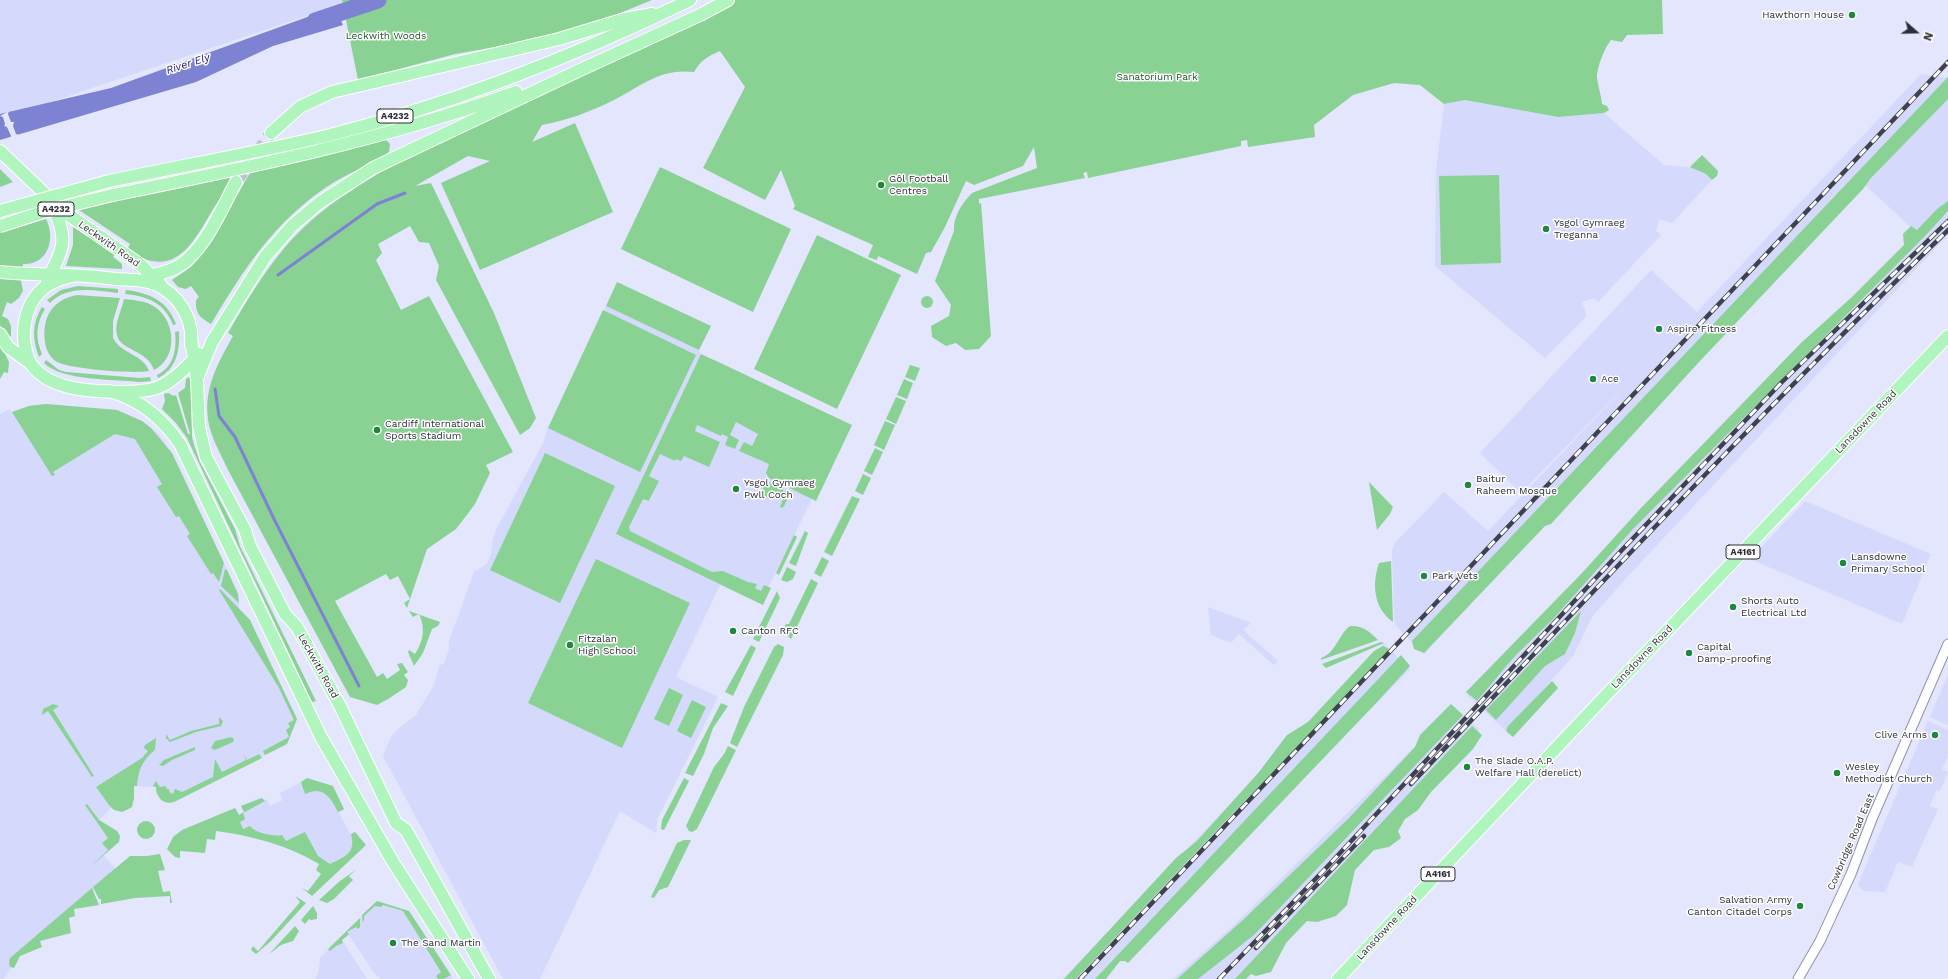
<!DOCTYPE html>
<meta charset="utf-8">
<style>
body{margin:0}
#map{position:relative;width:1948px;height:979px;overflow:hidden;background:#e3e6fc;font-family:"Work Sans",sans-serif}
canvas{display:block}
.north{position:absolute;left:1896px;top:12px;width:40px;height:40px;-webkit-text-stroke:3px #fff;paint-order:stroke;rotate:110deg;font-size:11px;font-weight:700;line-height:16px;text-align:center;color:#2c2d38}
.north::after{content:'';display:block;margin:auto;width:14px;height:18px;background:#2c2d38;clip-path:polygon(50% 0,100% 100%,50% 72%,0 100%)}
</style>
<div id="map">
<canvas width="1948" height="979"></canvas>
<div class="north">N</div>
</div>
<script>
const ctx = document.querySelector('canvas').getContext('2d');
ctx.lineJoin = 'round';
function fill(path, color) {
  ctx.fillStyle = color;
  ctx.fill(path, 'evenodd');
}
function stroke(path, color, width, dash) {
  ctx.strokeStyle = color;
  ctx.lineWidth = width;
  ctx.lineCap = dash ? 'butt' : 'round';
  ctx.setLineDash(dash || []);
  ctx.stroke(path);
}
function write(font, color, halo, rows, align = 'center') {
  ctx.font = font + ' "Work Sans",sans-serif';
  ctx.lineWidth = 3;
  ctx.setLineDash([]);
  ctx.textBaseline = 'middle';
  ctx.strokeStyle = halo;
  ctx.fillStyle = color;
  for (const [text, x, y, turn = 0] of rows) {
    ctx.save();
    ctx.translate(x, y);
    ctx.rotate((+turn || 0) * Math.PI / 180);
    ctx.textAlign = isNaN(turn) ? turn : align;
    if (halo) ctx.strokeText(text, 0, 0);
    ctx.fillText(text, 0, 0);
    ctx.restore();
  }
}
fill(new Path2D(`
 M0,0H342V4L0,119Z
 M1921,74L1948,78V204L1920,231L1948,213V235L1630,574L1592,617L1573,656L1506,731L1467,695L1917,233L1864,184L1424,654L1396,626L1394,619L1392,550L1395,543L1444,492L1488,531L1644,367L1521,493L1480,453L1651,270L1697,312Z
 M1465,100L1558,117L1604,113L1664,165L1694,168L1706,174L1712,180L1672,223L1659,219L1656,231L1661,235L1598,302L1594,298L1582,302L1586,313V317L1545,358L1435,266L1436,171L1444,104Z
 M606,306L699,350L701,354L616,535L622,537L642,498L650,501L659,481L649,476L660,453L670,458L715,360L849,424L763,598V605L720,585L676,677L718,697L657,820L656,833L620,811L540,979H503L383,756L391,737L398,729L416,715L434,685L439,666L444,663L449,649V641L474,572L487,564L491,554L493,538L497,528L543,443L548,428Z
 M46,404L117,410L142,421L158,434L165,443L176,462L238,593L239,610L250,620L297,719L287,744L174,802L167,803L161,800L156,793V787L134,786V798L130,809L122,812L111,808L99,820L117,831L120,836L119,842L103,855L117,870L12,960L11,968L7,975L3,979H0V414L9,409L12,412L29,406Z
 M1805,501L1931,554L1902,624L1750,559Z
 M1208,607L1251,623L1243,630L1278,661L1274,665L1239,634L1231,643L1211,635Z
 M1384,643L1410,669L1103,979H1063Z
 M1948,674V725L1930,717Z
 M1454,708L1479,729L1246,979H1173L1234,925Z
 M1928,721L1948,730V757L1942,769L1948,772L1940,791L1936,790L1930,806L1938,809L1912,867L1898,862L1885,892L1865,891L1861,889L1858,884Z
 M307,779L331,786L344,810L339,813L350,834L355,832L363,846L330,864L315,855L281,839L237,828L236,808L239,815L244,812L241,806L259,798L267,800L270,806L283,800L280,793Z
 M375,903L410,913L453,979H381L374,973L349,935L342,940L367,979H316L319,968L320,958Z`), '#d5d9fc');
fill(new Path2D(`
 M342,0H652L566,35L455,54L358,80Z
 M728,0H1662L1663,34L1627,35L1622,42L1611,40C1604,49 1598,65 1597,75C1596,79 1602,98 1602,104L1607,106L1609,110L1604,113L1558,117L1465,100L1444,104L1420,85L1394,83L1353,95L1314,125L1315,137L1248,147L1247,140L1241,141V146L1088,178L1087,172L1083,173L1085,178L979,199V204L981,203L991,336L979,349L965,350L956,343L946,346L932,337L931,326L949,316L951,305L935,281L954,231C953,217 962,203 972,193L1037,168L1034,147L1023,166L974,185L966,181L945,227L931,252L926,253L917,274L878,256L877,260L868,257L873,245L793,209L795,206L781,170L765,200L703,168L745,87L720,51C708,56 700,61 694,72C658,68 641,87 612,101C590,112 565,121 542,125L532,142L575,123L613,212L480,270L441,183L490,161L468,156L415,186L431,183L494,313L536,418L530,428L520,435L436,280L439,266L429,243L419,242L410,226L378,244L382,253L376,260L401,310L429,296L513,452L486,465L490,473L475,504L466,516L456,529L427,549L407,608L404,603L410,599L398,576L390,580L386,574L335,601L377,677L383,673L387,679L400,670L397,664L402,663L408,672L404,675L408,680L406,687L388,699L377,705L350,697L227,468C222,457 216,446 212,435C199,397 215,368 233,336L228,333C253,290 279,246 319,214C366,176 420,151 473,124C557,81 642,40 728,0Z
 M1948,77V99L1870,179L1863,189L1699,362L1551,524L1545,526L1424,653L1414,649L1412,641Z
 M386,140L390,144L389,152C370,166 347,173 328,186C273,223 244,269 211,324C200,318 195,313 196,300L199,297L191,286L186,289L178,287L172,280L191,267L204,252L250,173Z
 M1702,155L1718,171L1717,176L1712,180L1706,174L1690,167Z
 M660,167L791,229L753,312L621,249Z
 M0,169L13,182L0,187Z
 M1499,175L1501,263L1441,265L1439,176Z
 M231,177C229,188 219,200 213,209C191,247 174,280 127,250L130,244L79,210L110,202Z
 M1948,201V211L1926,235L1633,529L1554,618L1514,657L1477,701L1466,692L1582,573L1641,508L1801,343L1853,296L1904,245L1903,234L1911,226L1917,230L1937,209Z
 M46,219C56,239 48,265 23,264L22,269L0,266V233Z
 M73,227L115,254L113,257L122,264V269L66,266L73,245Z
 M817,235L901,275L837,409L754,369Z
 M0,277L21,280L23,291L19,298L11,304L7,302L2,316L8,319L11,326V336L9,338L0,325Z
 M617,282L711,326L699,350L606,306Z
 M78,286L118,289V293C94,291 69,284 50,303L47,300L61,290Z
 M126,290C149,293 167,300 176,324L173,325C165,303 147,296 125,294Z
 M77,295L120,298L113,321V338C121,354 143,354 149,371C133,374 71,369 57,362C50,358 46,350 45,342C42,317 52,300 77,295Z
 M921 302a6 6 0 1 1 12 0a6 6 0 1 1-12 0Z
 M124,299C135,300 146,301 155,307C176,321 178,358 154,370C147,349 120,351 117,335C114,323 122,310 124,299Z
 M42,307L45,309C36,323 35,338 42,354L39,357C32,339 32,323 42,307Z
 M603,310L696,355L640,472L548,428Z
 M179,331C180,349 177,369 158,378L157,375C174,367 177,349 175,332Z
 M0,344L9,362L8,373L4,372L0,379Z
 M701,354L852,425L816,501L769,478L766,473L769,464L739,451L744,442L752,446L758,434L736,422L730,435L739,440L735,449L725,445L728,437L722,434L721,436L697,425L695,431L720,442L709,467L684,456L681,461L676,459L675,461L660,454L649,476L659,481L649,501L643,499L629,527L630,531L712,572L723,571L748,582L757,584L755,588L761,591L764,585L771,588L763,605L616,534Z
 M46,360L59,370L66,372L140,378L150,377L151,381L140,382C114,379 62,381 44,363Z
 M910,365L920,368L915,381L905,377Z
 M189,377L191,378L192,437L194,445L200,462L235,529L240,546L316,701L312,702L187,438L176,423L162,409L165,401L164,394L168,393L174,396L176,395L188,434H190L178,393L185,388L186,379Z
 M904,379L913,383L907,399L897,395Z
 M896,397L906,401L896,424L886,419Z
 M46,404L117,410L142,421L151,428L172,453L224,563L219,582L213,573L211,574L187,536L190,534L179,516L176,517L157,487L162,484L135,439L115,434L53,472L55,475L52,476L12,412L29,406Z
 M885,421L895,425L884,450L874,445Z
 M875,448L883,452L872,475L864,471Z
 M545,453L615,486L560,603L490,570Z
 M863,474L871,478L863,495L855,491Z
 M1369,482L1393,507L1390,514L1377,530Z
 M770,483L790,494L784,506L782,508L780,507L783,499L770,492L767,497L760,494L763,488L760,486Z
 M852,496L860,499L832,556L824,552Z
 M805,531L808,533L796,566L789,563Z
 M794,535L797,537L779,575L776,573Z
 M822,557L829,561L821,577L814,573Z
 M596,559L690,603L622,748L528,703Z
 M1391,561L1393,622C1373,608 1372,583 1379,563Z
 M787,567L796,572L793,579L787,582L781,580Z
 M225,569L227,570L238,594L239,603L221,586Z
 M811,579L818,583L791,639C786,634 782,630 786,624H789Z
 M220,589L250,620L297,719L287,744L265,755L263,751L289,737L286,730L290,727L288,723L294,720L279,688L219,590Z
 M777,591L780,598L759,642L753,639Z
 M409,611L440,622L438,626L432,629L423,653L414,666L408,652L409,650L415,654C423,641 426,629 419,614L413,617Z
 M1581,611L1575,633L1565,654L1545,666L1496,720L1486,710Z
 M1350,626C1363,625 1370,632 1378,640L1321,660V658C1336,653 1338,635 1350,626Z
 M1381,642L1384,643L1326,668L1322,664Z
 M778,644L784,647L783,655L737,747L730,743L744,707L774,647Z
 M751,645L756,648L733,696L725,692Z
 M1383,646L1389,649L1313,732L1234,812L1076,979H1064L1176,858L1197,841L1259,772L1287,735L1308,722L1374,651Z
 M1401,655L1410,666L1379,700L1128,963L1125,961H1120L1106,979H1095Z
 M1552,681L1558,688L1513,737L1506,731L1508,726Z
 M669,688L683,695L669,726L654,719Z
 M692,700L706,707L691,738L677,731Z
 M721,703L728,706L713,728L704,754L693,776L685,773Z
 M53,704L59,706L53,710L94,776L92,777L48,711L42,715L43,709Z
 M1451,704L1463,715L1254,935L1198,979H1177L1244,919L1349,818L1415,747L1420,735Z
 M219,717L223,721L221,726L196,732L170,742L166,738V734L170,740L191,731L219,724Z
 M1472,726L1482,735L1473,749L1431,792L1418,810L1405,819L1398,831L1401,838L1389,847L1374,850L1355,870L1347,905L1336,916L1317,922L1307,921L1286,943L1271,972L1256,976L1251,974L1246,979H1235Z
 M231,737L234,739L233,742L215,750L211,748L215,741Z
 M156,738L155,750C143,759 138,770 137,786H134V798L132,807L122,812L114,810L109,805L96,787L142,758L148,751L144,748L145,745Z
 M728,746L736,750L697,829L692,832L689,831L686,826L714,767L724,754Z
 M195,747V750L172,760L163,766L159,765L164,760Z
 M243,754L247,760L259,754L262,758L174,802C163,805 156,797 156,787L153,786L156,781L160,787L166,786V788L170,790L169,792L173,794L175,789L182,792L213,777L215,759L222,772L246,760Z
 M307,778L333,786L344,809L338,812C331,798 323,785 305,794L301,782Z
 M684,778L689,781L664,830L661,829L662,820Z
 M262,798L265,801L243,813L245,819L240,822L243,829L250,826C255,833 274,837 282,835L286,841L305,832L318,856L330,864C346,856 356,853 351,834L355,832L366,845L312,896L302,888L308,891L321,874L316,870L319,864C287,845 253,836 216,831L215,840L207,839L205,853L180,851V858L175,857L167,849L173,837L182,830L235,808L239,815L244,812L241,806Z
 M87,804L99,820L117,831L120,836L119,842L90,867L108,850L102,843L108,838L85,805Z
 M137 830a9 9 0 1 1 18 0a9 9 0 1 1-18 0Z
 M684,840H691L668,887L659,890L654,898L651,897L677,843Z
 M160,854L165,870L158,871L163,892L170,891L172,903H170V896L135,898L101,904V899H99L93,887L130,856H147Z
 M357,869L349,876L353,880L334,899L327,903L319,900L340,881Z
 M92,888L99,905L74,909L75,916L69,918L71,933L40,941L42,947L20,956L14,968L10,967L9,962L10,958Z
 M295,896L306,903L271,941L256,954L251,950L253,946L258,951L300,902Z
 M377,901L409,911L451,975L444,979H438L436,976L441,972L403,911L383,905L381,907L375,906L364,916V921L363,922L362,915Z
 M313,906L317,913V919L311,920L309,919L305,924L301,920Z
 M360,918V927L358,929L356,927L347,932L349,934L342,940L343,943L336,946L330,951L328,949Z
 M295,926L299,931L293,941L281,945L269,954Z`), '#89d294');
fill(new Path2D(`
 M335,7L343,25L273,46L196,82L0,140V114L111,88Z`), '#7d82d3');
fill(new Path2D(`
 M9,111L8,114L11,122H14L13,126L16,134L19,135L10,139L11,136L7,127L4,126L5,124L3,117L0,116Z`), '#e3e6fc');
stroke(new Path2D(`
 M278,275L377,204L405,193
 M215,389L219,416L235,437L274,519L359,686`), '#7d82d3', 3);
stroke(new Path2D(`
 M315,21L378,0`), '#7d82d3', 17);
stroke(new Path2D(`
 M236,182L271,133`), '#bec1d5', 12, [12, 6]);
const minor = new Path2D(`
 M1798,979L1820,941L1851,874L1872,819L1948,644`);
const major = new Path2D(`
 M271,133L300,107L332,92L559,39L625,19L652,14
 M0,151L63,211L141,265L161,285
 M109,181C181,166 254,153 326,136C452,104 573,57 690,0
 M113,195C251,167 383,140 516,92
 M0,272C29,275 57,274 85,276C95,276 105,278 116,279C128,280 143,279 155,284C179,294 194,320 191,345
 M72,276C38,282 23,306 24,339C25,349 27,360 34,368C42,377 54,383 65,386C85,392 140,395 159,387C174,381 187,366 199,354
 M147,277C158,274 169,272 179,266C205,250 222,208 236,182
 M47,280C65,246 68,240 52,204
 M0,334L8,347L30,363
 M191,338L197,380L199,427L206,457L245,530L250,546L285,614L297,627L340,706L396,823L406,830L489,979
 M198,376L212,342L265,257L292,226L319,203L373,168L580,70L700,15L728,0
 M109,391C139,399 163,419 180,444L321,737L393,862L468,979
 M1338,979L1609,692L1948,336`);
stroke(minor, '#8f92ac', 11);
stroke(major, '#fff', 14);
stroke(minor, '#fff', 9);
stroke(major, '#b0f4be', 12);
const rail = new Path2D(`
 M1411,784C1588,597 1764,409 1948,230
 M1256,948L1364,836
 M1080,979L1948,62
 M1219,979L1327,867L1620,552L1782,382L1948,221`);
stroke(rail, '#3f414d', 4.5);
stroke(rail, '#fff', 3, [9]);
const majorBridge = new Path2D(`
 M0,211L109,181
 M0,226L43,212L113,195`);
stroke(majorBridge, '#fff', 14, []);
stroke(majorBridge, '#b0f4be', 12);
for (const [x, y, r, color] of [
 [1852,15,4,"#1f883e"],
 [881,185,4,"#1f883e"],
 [1546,229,4,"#1f883e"],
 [1659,329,4,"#1f883e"],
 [1593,379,4,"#1f883e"],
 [377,430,4,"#1f883e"],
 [1468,485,4,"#1f883e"],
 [736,489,4,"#1f883e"],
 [1843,563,4,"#1f883e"],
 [1424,576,4,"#1f883e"],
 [1733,607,4,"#1f883e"],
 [733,631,4,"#1f883e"],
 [570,645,4,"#1f883e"],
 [1689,653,4,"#1f883e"],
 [1935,735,4,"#1f883e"],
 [1467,767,4,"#1f883e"],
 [1837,773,4,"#1f883e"],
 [1800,906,4,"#1f883e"],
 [393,943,4,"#1f883e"]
]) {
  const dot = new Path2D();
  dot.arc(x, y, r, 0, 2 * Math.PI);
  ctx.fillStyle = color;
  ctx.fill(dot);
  stroke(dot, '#fff', 1.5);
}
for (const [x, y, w] of [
 [395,116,36],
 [56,209,36],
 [1743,552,34],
 [1438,874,34]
]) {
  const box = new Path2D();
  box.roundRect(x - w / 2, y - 7, w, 14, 3);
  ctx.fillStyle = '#fff';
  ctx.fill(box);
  stroke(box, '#2c2d38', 1);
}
write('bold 9px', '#2c2d38', null, [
 ["A4232",395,116],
 ["A4232",56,209],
 ["A4161",1743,552],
 ["A4161",1438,874]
]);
write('10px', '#2c2d38', '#fff', [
 ["Hawthorn House",1844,15,"right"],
 ["Gôl Football",889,179],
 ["Centres",889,191],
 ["Ysgol Gymraeg",1554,223],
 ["Treganna",1554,235],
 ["Aspire Fitness",1667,329],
 ["Ace",1601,379],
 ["Cardiff International",385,424],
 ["Sports Stadium",385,436],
 ["Baitur",1476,479],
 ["Raheem Mosque",1476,491],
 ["Ysgol Gymraeg",744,483],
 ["Pwll Coch",744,495],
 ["Lansdowne",1851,557],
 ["Primary School",1851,569],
 ["Park Vets",1432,576],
 ["Shorts Auto",1741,601],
 ["Electrical Ltd",1741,613],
 ["Canton RFC",741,631],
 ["Fitzalan",578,639],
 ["High School",578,651],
 ["Capital",1697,647],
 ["Damp-proofing",1697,659],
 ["Clive Arms",1927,735,"right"],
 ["The Slade O.A.P.",1475,761],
 ["Welfare Hall (derelict)",1475,773],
 ["Wesley",1845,767],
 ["Methodist Church",1845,779],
 ["Salvation Army",1792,900,"right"],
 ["Canton Citadel Corps",1792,912,"right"],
 ["The Sand Martin",401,943]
], 'left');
write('10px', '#1c5329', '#fff', [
 ["Leckwith Woods",386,36],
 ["Sanatorium Park",1157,77]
]);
write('10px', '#2c2d38', '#fff', [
 ["Leckwith Road",109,244,35],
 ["Lansdowne Road",1866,422,-46],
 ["Lansdowne Road",1642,657,-46],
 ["Leckwith Road",318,666,61],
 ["Cowbridge Road East",1851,842,-67],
 ["Lansdowne Road",1387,928,-47]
]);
write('italic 11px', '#261777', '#fff', [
 ["River Ely",188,64,-18]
]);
</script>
